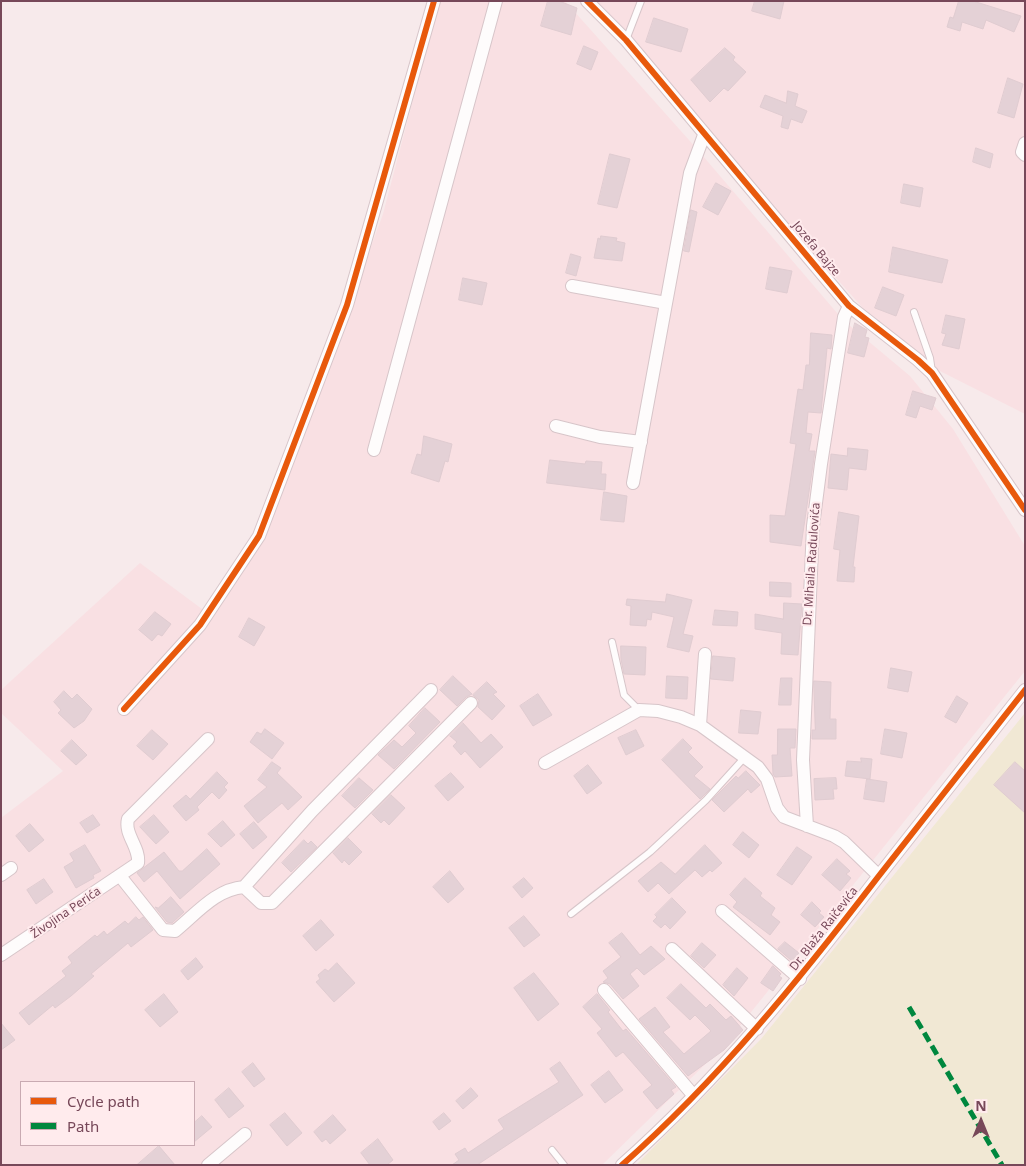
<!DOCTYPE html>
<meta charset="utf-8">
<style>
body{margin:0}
#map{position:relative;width:1026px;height:1166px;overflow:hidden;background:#f7eaeb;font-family:"Noto Sans",sans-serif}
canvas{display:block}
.frame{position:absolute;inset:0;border:2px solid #774859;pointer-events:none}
.legend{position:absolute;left:20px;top:1081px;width:175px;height:65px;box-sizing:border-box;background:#ffebed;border:1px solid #c9aab2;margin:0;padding:6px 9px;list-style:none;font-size:15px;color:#774859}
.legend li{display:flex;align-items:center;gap:10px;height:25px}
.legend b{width:25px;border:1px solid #c9aab2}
.north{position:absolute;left:956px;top:1096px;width:50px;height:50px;-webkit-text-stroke:4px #ffebed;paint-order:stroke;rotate:0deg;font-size:14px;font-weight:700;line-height:20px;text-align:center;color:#774859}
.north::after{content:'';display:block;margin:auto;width:18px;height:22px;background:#774859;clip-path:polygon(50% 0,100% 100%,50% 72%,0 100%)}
</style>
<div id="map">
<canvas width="1026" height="1166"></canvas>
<div class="frame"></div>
<ul class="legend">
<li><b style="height:6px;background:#e8590c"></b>Cycle path</li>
<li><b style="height:6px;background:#00873e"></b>Path</li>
</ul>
<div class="north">N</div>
</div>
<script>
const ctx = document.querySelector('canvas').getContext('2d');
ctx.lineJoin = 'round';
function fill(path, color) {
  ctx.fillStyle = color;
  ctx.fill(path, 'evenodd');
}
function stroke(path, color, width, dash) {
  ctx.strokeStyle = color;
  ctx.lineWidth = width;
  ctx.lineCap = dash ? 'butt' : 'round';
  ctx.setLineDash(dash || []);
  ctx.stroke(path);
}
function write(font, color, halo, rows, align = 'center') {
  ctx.font = font + ' "Noto Sans",sans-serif';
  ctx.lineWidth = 4;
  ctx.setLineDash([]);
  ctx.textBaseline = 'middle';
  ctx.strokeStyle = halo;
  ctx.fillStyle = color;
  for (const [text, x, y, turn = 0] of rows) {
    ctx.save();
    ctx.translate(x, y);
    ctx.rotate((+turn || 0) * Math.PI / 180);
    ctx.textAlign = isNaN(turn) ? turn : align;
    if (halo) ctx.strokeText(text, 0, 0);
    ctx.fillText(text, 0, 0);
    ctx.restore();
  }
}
fill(new Path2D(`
 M439,1H565L697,149L843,320L910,376L953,429L1025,546V671L723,1047L602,1165H1V818L63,771L1,713V690L140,563L206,612L281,493L383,214ZM21,1082H194V1145H21Z
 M594,1H1025V414L930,366L862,307L659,80Z`), '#f9e0e3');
fill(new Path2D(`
 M1025,713V1165H636L761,1039Z`), '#f1e8d4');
const building = new Path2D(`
 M548,1H559L577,8L571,35L541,26Z
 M755,1H784L780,19L752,11Z
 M959,1H973L1021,16L1014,32L986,20L983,29L962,22L960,31L947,27L950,17L953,18Z
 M654,18L688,29L681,52L646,42Z
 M584,46L598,52L591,70L577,64Z
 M725,48L735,57L733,60L746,72L728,91L724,88L710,102L691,80Z
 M1008,78L1023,84L1014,118L998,113Z
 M788,91L798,94L795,106L807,111L802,123L791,119L788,129L781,127L783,116L760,107L765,95L786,103Z
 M976,148L993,154L990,168L973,162Z
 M610,154L630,159L617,208L598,204Z
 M716,183L731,191L718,215L703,207Z
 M904,184L923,188L920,207L901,203Z
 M691,210L697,212L689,252L684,251Z
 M601,236L617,238L616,241L625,243L622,261L594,258L598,238L600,239Z
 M893,247L948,260L942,283L889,272Z
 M571,254L581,257L576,276L566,273Z
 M770,267L792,271L787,293L766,289Z
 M463,278L487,283L482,305L459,300Z
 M883,287L904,295L896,316L875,308Z
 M946,315L965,319L959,349L942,345L946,334L942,333Z
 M855,323L867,330L865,337L869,338L864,357L848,353Z
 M811,333L832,335L831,349L827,348L821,413L808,412L806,433L812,434L809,451H815L801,546L770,542V515L785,516L796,444L790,443L798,389L803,390L806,365H809Z
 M913,391L936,398L932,410L920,406L916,418L906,415Z
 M424,436L452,444L448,462L445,461L439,482L411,473L417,454L421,455Z
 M848,448L868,450L866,470L849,468L847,490L828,488L831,454L847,456Z
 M550,460L585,464L586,461L602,462L601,474H606L605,490L547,483Z
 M604,492L627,496L624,522L601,520Z
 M839,512L859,516L853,567H855L854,582L837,581L840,550L834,549Z
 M770,582L791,583V597L770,596Z
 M667,594L692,600L683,634L693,636L689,652L667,647L674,617L652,612L651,620L647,619L646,626L630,625L631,606L626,605L627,599L665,602Z
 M784,603L802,604L798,655L781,654L782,633L755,629V614L783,619Z
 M715,610L738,612L737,626L713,625Z
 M155,612L171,624L162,636L158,634L152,641L139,630Z
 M249,618L265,627L254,646L239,637Z
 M621,646L646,647L645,675L624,674L621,659Z
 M713,656L735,658L733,681L711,679Z
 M891,668L912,672L908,692L888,688Z
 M453,676L472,694L466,697L457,706L440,690Z
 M667,676L688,677L687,699L666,698Z
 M781,678H792L791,705H779Z
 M814,681L831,682L830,719H836V739H812V730H815Z
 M487,682L497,692L493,694L505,706L492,720L478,707L479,700L473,695Z
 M64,691L72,699L77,694L92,709L84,721L74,728L58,713L61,710L54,702Z
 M538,694L552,715L533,726L520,706Z
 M957,696L968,703L956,723L945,717Z
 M425,708L440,722L394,769L378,755L394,740L402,747L416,733L409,726Z
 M741,710L761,712L758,734L739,733Z
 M463,723L481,743L491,734L503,747L480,768L465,751L461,755L453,746L457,742L450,736Z
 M265,729L284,743L272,759L250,742L257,732L261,734Z
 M778,729H796L795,748H790L792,776L775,777L773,774L772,755H777Z
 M885,729L907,733L902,758L881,754Z
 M152,730L168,744L153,760L137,746Z
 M636,730L644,746L626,755L618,738Z
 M683,739L692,748L688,752L703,767L694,776L710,789L700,799L662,760Z
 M72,740L87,755L76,765L61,751Z
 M861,758L872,759L870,779L845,776L847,761L861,762Z
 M272,762L281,768L277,773L302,797L288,810L282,803L258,823L244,806L267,787L258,780Z
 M1015,762L1025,771V813L994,785Z
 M588,765L602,783L587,794L574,776Z
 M746,771L760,785L751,793L748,789L724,812L712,800L736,776L738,778Z
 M217,772L228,783L224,787L227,790L219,799L212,792L197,807L199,810L186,821L173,806L186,795L190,799Z
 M451,773L464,787L448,801L435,786Z
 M359,778L373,790L355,808L342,796Z
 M836,778L837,789H833L834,799L815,800L814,779Z
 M867,779L887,782L884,802L864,799Z
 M391,795L405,808L389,825L384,820L381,823L372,814Z
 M93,815L100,825L87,833L80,823Z
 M154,815L169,832L156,844L140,827Z
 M223,821L235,835L221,847L208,834Z
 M254,822L267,837L253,849L240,834Z
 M30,824L44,840L29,852L16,836Z
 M743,832L759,845L749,858L733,845Z
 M348,838L362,852L349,865L344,860L342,863L333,853Z
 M304,840L308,844L311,841L317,847L291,872L282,863Z
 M85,845L101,871L93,875L94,878L76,888L64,867L74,861L70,854Z
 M705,845L722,863L712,872L710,870L702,877L695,870L669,894L658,883L648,892L638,881L661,862L675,874Z
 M797,847L812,857L792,885L777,875Z
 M207,849L220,864L180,899L157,871L144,882L137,873L164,852L179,871H182Z
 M837,859L850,871L846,874L851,878L840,891L822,875Z
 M450,871L464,889L448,903L433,887Z
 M524,878L533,888L522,898L513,887Z
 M745,878L762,893L760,896L775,908L771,915L780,922L770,935L733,907L737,902L730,895Z
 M44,879L53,892L36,904L27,890Z
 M171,897L184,912L172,923L167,922L155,907L158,908Z
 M672,898L686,912L670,929L665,924L661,928L653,921L657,917L655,915Z
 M812,902L821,911L819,913L824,917L815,927L801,915Z
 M524,916L540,935L524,947L509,928Z
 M136,917L139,920L143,917L153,930L131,947L128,943L91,974L94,976L71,996L55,1008L53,1005L29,1025L19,1013L66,976L62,971L72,963L68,957L95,935L97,937L104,931L107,935L125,921L128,924Z
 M321,920L334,935L316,951L303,936Z
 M622,933L640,955L651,946L665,959L644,975L637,968L630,974L639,986L623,999L610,984L603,982L608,978L603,971L621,957L609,943Z
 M785,942L799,953L792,961L778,949Z
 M702,943L716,955L704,968L691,956Z
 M196,958L203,967L188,980L181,971Z
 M337,963L355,983L334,1002L316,982L320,979L318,975L325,969L328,971Z
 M773,966L781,974L779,976L782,978L773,991L761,983Z
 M737,968L748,978L734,996L723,985Z
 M534,973L559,1004L538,1021L514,988Z
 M681,984L706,1008L710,1004L726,1020L731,1016L743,1030L724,1050L688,1076L639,1019L655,1007L670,1027L663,1032L684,1054L711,1031L695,1015L690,1020L667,998Z
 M164,994L178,1012L160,1027L145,1010Z
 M597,994L610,1010L608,1012L623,1031L626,1029L676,1087L671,1090L674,1094L657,1109L643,1092L652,1085L623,1052L616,1057L597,1033L602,1029L583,1007Z
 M1,1023L15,1040L1,1050Z
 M560,1062L583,1095L477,1165H452L459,1160L455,1154L465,1148L468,1153L504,1129L498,1120L559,1082L550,1069Z
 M253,1063L265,1079L254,1087L242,1072Z
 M609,1071L623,1090L605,1103L591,1085Z
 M229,1088L244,1106L229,1118L215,1100Z
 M471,1088L478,1096L463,1109L456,1101Z
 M285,1113L302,1133L287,1146L270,1125Z
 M444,1113L451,1121L439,1130L433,1122Z
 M333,1115L346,1130L330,1144L326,1139L322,1142L314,1132Z
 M202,1116L212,1127L194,1142V1123Z
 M378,1139L393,1160L387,1165H370L361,1153Z
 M159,1146L175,1165H137Z`);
fill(building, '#e4d1d6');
stroke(building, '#e0ccd1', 1);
const service = new Path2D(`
 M626,40L641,1
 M914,312L930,358L932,372
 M612,642L624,695L639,710
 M571,914L650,852L706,800L745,757
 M552,1150L564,1165`);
const minor = new Path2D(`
 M587,1L626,40L849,306L918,360L932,373L1025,510
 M1025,143L1022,152L1025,155
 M572,286L666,303
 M556,426L600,437L641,442
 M374,450L496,1
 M633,483L690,173L704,135
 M124,709L200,625L259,536L347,305L434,1
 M700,725L705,654
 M545,763L639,710L658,711L681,717L700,725L758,767L767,779L777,808L784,817L834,836L844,842L879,876
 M807,826L803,760L813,526L821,464L844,317L849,306
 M1,875L11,868
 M120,876L163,930L175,931C196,914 216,889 244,887L312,811L431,690
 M244,887L261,903H272L471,703
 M722,911L800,979
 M672,949L757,1029
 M1,955L138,863C140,847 124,835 128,819L208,739
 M604,990L694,1096
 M208,1165L245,1134
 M622,1165C719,1079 799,980 878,877C926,815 976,753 1025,690`);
stroke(service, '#d7c5c9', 8);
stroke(minor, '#d7c5c9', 14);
stroke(service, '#fefcfc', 6);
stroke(minor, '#fefcfc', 12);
stroke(new Path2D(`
 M909,1007L1002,1165`), '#00873e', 5, [10, 5]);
stroke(new Path2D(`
 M587,1L626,40L849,306L918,360L932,373L1025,510
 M124,709L200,625L259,536L347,305L434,1
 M622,1165C719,1079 799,980 878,877C926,815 976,753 1025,690`), '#e8590c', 6);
write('12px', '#774859', '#ffebed', [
 ["Jozefa Bajze",816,249,50],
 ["Dr. Mihaila Radulovića",812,564,-86],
 ["Živojina Perića",66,913,-34],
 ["Dr. Blaža Raičevića",824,929,-52]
]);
</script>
